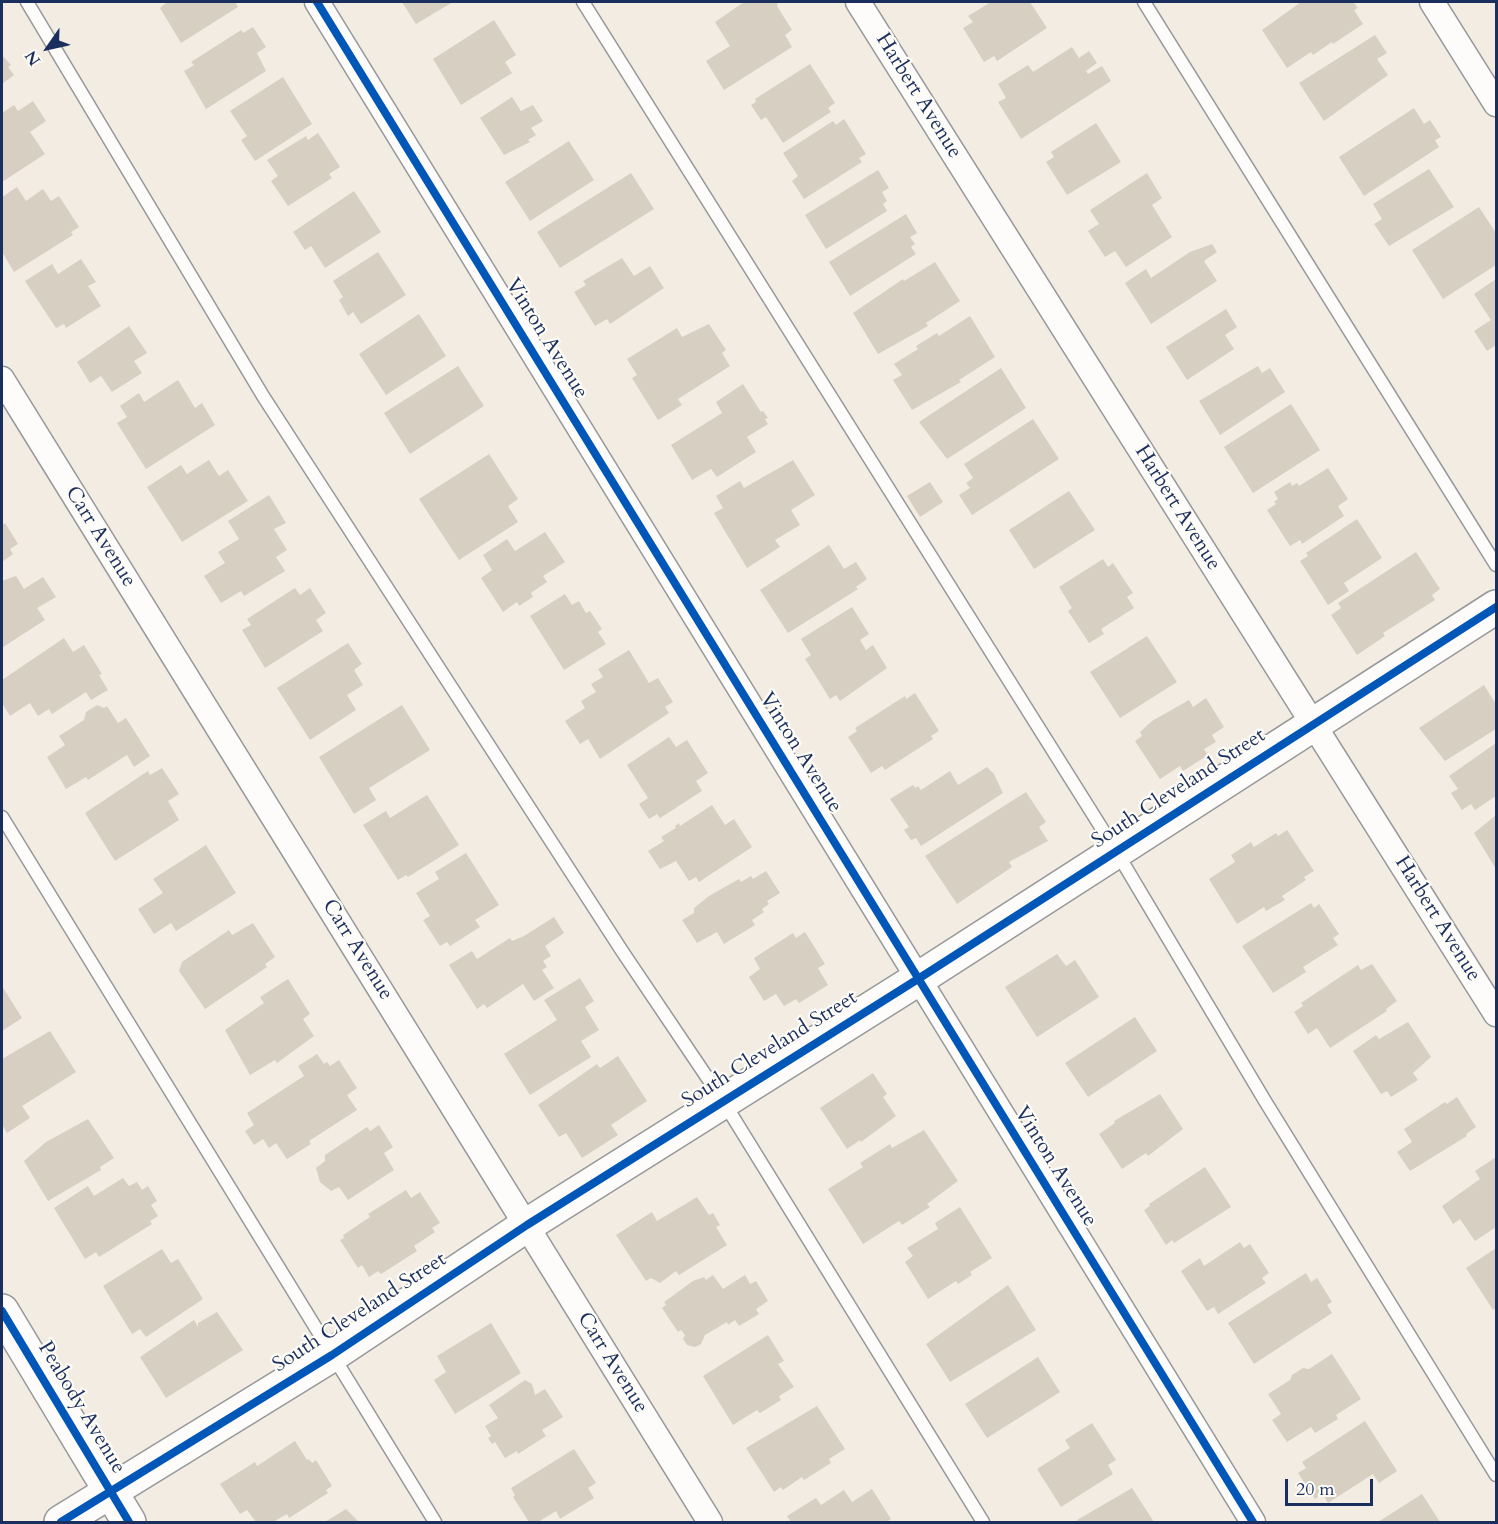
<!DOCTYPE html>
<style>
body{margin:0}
#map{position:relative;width:1498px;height:1524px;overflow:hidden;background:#f2ece2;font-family:Cardo,serif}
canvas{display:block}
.frame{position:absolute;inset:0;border:3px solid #1b2f5e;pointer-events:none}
.north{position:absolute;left:18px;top:18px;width:60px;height:60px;-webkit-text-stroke:4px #fdfcf7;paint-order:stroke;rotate:236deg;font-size:16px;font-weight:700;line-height:24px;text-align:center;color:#1b2f5e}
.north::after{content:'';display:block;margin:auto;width:21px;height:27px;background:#1b2f5e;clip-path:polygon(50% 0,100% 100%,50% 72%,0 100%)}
.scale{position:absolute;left:1285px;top:1479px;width:88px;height:27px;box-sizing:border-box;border:3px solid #1b2f5e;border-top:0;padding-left:8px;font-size:18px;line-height:21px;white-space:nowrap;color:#1b2f5e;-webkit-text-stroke:4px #fdfcf7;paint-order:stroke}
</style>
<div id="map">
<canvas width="1498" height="1524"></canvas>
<div class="frame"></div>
<div class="north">N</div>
<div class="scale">20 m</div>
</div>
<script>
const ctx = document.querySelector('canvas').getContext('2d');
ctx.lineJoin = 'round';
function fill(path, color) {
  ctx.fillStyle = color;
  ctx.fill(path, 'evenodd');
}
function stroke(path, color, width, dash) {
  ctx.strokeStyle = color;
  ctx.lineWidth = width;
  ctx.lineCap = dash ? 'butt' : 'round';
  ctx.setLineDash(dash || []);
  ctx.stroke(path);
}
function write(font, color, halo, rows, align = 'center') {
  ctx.font = font + ' Cardo,serif';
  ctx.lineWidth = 4.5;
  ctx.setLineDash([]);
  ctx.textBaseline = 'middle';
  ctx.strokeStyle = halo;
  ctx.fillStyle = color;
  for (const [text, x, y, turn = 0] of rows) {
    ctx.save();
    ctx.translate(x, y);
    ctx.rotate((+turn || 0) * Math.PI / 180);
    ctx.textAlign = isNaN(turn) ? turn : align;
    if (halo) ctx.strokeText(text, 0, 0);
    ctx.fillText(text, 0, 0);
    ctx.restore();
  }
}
fill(new Path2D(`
 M167,2H235L238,7L181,43L160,8Z
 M402,2H453L416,24Z
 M744,2H778L777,6L792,30L785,35L792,47L724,90L706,61L730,46L715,22Z
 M991,2H1030L1047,28L997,61L994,56L984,62L963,28L973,22L968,16Z
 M1301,2H1353L1358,8L1354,10L1363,24L1333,44L1332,42L1313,55L1311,52L1287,68L1262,30Z
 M494,20L516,55L505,62L512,73L461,105L433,59Z
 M253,27L266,47L257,53L266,71L206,109L184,71L194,65L191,62L241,30L243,33Z
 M1375,35L1387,53L1377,59L1388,75L1324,121L1299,83Z
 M1072,47L1079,58L1089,51L1097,63L1086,71L1088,74L1102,66L1111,81L1021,139L998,102L1006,98L998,84L1028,65L1033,72Z
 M2,55L11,65L8,67L14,75L2,84Z
 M810,64L835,103L828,108L831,112L783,143L766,117L761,120L751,105L756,102L755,99Z
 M283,77L312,124L255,161L241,140L247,136L230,111Z
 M512,97L521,111L533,105L543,121L531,128L536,135L528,140L530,142L504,155L480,118Z
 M33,101L46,121L30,132L45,154L2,182V113L14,105L18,111Z
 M1414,108L1424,124L1430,120L1441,137L1435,140L1439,147L1364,196L1339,157Z
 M844,119L866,154L859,158L862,162L804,199L792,181L798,176L783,153L833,121L836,125Z
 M1096,123L1121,162L1067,195L1046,162L1054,157L1051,152Z
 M318,133L340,167L329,174L332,178L288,206L271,181L278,176L267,160L306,136L308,140Z
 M569,141L594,180L530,221L505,182Z
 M1429,169L1454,207L1389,246L1374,224L1382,219L1373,204Z
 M878,170L889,188L882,192L887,201L883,204L887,211L826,249L805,215Z
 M631,173L654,209L560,268L537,232Z
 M1147,173L1162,198L1152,205L1172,237L1126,267L1115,251L1105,257L1088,231L1099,224L1090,210Z
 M17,187L26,201L43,189L51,201L59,196L79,227L71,232L73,235L14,272L2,252V197Z
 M354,191L381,232L325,268L311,246L305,250L293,232Z
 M1479,207L1496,233V265L1443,299L1412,250Z
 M906,214L917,233L910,237L915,244L911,247L916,254L850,296L829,262Z
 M1212,244L1217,252L1204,261L1217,281L1151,324L1125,283L1146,269L1151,278L1190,252Z
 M378,252L406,295L361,324L353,312L348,316L339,300L343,297L333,281Z
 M622,258L634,276L650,266L664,288L610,324L607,319L595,326L574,292L586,285L583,281Z
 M81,259L96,282L88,286L101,306L66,328L64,324L56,328L25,281L52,264L58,274Z
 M935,262L960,301L926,323L928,326L878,354L853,313L903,279L904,281Z
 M1496,279V345L1487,351L1474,331L1491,320L1474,294Z
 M1226,309L1237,327L1225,335L1234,349L1187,380L1166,347Z
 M419,314L446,356L386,395L359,354Z
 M970,316L995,357L959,380L961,382L912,410L893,380L902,375L894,364L918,349L916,346L937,333L939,336Z
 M709,324L726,350L722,353L730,366L678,399L682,405L658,420L632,378L637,375L627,359L677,328L682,337Z
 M129,326L147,353L134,361L142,373L112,392L101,376L90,383L77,362Z
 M458,366L484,406L410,454L384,413Z
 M1258,366L1262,373L1270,368L1285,392L1220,435L1199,401Z
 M1001,368L1026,408L947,459L919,422Z
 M178,380L195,408L202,403L215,425L146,469L117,423L127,417L120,406L139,393L144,402Z
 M743,384L761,412L763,411L768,418L765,419L768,424L747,437L756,452L717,477L711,469L692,480L671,445L722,413L716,402Z
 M1291,404L1320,450L1253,493L1224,447Z
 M1033,419L1059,459L972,515L959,495L970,488L966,483L973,478L964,464Z
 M489,454L518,499L508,506L518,522L459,560L419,499Z
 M209,460L219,476L228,470L248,501L182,542L147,487L181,465L187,474Z
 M793,460L815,495L791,510L800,525L775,540L780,547L747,568L714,513L723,508L716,496L740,481L744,488Z
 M1328,468L1348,499L1338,506L1344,516L1302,544L1300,540L1290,546L1267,510L1276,504L1274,502L1278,499L1274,492L1290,482L1292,486L1297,483L1299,486Z
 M930,482L943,502L920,517L907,496Z
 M1069,491L1095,530L1034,569L1009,530Z
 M269,495L286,523L274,529L287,550L276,557L285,571L244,596L241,591L221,603L204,576L225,563L218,552L239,539L228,521Z
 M1357,519L1382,558L1344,583L1349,591L1328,605L1300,561L1308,556L1306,553Z
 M5,523L18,544L10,549L13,554L2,562V525Z
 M545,532L565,562L543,576L547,582L531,593L533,597L519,606L517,602L503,612L481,578L492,570L483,555L507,539L515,551Z
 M829,545L844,569L856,562L867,579L856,587L858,589L788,633L760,590Z
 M1416,552L1440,589L1432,595L1435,600L1383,633L1385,636L1357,655L1331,615L1341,608L1338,603Z
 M1103,559L1108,567L1113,563L1133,593L1127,597L1134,608L1101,629L1104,634L1089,643L1068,611L1072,608L1059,587Z
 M16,576L24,589L43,577L56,597L37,608L45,620L3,647L2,581Z
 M295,588L300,595L310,588L326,613L316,620L323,631L265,668L242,630L251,625L247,619Z
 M565,594L572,605L579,601L586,613L590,611L602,629L598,632L606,644L564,670L530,616Z
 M852,607L869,634L860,640L866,650L873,645L887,668L840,701L836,695L830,699L805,659L811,655L801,639Z
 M1147,636L1177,682L1120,718L1090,672Z
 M64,638L73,652L84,645L102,674L99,675L108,690L91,700L86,692L52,714L49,709L38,716L30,703L10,716L2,703V680Z
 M348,643L362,664L354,670L363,685L347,695L356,710L310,740L277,688Z
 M629,650L649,683L658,678L673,702L665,707L669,713L600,759L588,739L580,744L565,721L585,708L581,701L596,692L591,684L603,677L598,669Z
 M1484,685L1496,704V729L1445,761L1419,728Z
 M915,693L939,731L931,736L933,739L885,770L882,766L871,773L848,737L857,731L855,728L905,696L906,699Z
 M1206,698L1224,727L1212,735L1216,742L1204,749L1208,755L1183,771L1180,766L1160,779L1135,741L1142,736L1140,732L1152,721L1189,700L1193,707Z
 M97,705L104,708L107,706L118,723L126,718L150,756L134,767L127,755L88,780L86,777L66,789L47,757L65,745L59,736L84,720L86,712Z
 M402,705L430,750L369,788L376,800L354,814L319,757Z
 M669,737L676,747L687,740L708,773L696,781L702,791L660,818L657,814L649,819L639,804L648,798L627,765Z
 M1496,743V796L1475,810L1471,804L1462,810L1451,793L1458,789L1449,776Z
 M987,767L994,774L1003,793L921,846L916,838L911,840L904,830L909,827L890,799L913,785L915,788L918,786L921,790L950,771L958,785Z
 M162,768L179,794L168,801L179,820L115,861L85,813L148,771L150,775Z
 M1026,792L1046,822L1039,827L1048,841L1009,862L1012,867L957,904L925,856Z
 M427,795L459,845L408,877L406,875L398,880L363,825L386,811L390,818Z
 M712,805L725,825L734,819L752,847L699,882L696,877L689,881L676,861L660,869L648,851L664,841L661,837L676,828L675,826L679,823L680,826Z
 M1496,815V869L1474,833Z
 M1287,830L1314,871L1304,877L1306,880L1282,896L1285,900L1266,911L1264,907L1237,924L1209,879L1235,862L1231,855L1251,842L1254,847L1276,833L1278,836Z
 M206,845L236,893L176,931L171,923L154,934L138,909L163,893L153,879Z
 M466,853L499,905L475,920L480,927L450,946L447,942L440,946L423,920L430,916L416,893L439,879L435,872Z
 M766,871L780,893L767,901L769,904L762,909L764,912L752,920L755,925L724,944L717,932L697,943L682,920L694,913V908L709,896L739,879L741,882L751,876L753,879Z
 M1311,903L1314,908L1319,904L1339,934L1333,938L1338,945L1303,967L1306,972L1273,993L1242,946Z
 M554,917L564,933L545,946L551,956L543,961L547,967L542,970L554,988L534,1001L523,984L487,1008L484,1004L477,1009L449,965L472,951L477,959L510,938L512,941L524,936Z
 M253,923L275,957L265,964L267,967L205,1009L179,971L182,962L229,930L232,935Z
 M805,932L825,964L818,968L828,985L799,1003L796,999L784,1006L776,994L764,1001L749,977L760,969L754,958L793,933L796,938Z
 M1057,954L1066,966L1075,960L1099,997L1037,1037L1005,987Z
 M1372,964L1397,1001L1386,1009L1387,1011L1330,1048L1317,1028L1308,1034L1294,1012L1303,1006L1301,1003L1358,965L1361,970Z
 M580,978L594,1001L585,1007L599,1030L581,1041L591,1057L530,1095L504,1054L557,1020L544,1000Z
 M288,979L310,1014L303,1019L314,1036L277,1063L275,1060L250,1075L225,1030L264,1003L260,997Z
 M2,986L22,1018L2,1031Z
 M1135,1017L1157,1051L1088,1097L1065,1063Z
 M1408,1022L1431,1057L1413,1073L1418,1080L1391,1097L1387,1091L1381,1094L1353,1051L1376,1035L1379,1039Z
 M50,1031L76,1072L22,1106L30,1118L7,1133L2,1124V1059Z
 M317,1054L324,1064L327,1062L330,1066L339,1060L357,1088L347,1095L357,1110L309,1141L311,1144L287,1159L276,1143L269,1148L263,1139L254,1145L245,1131L254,1125L247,1113L304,1076L298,1066Z
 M618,1056L647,1101L611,1125L618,1135L582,1158L566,1133L559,1137L538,1105L597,1064L600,1068Z
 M873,1073L887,1094L883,1097L896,1116L861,1142L860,1140L847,1149L820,1108Z
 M1160,1094L1183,1129L1148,1156L1146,1153L1122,1169L1099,1134L1115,1123L1114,1121Z
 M1457,1097L1476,1127L1466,1134L1467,1136L1410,1171L1397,1152L1412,1142L1404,1129L1445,1102L1447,1104Z
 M88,1119L114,1158L100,1167L101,1170L48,1201L24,1161L46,1142Z
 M379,1125L393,1147L384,1153L394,1170L348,1200L339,1187L331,1191L320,1182L316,1168L325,1161V1155L367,1127L370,1131Z
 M924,1130L958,1181L927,1204L930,1207L902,1225L899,1221L863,1244L828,1189L863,1167L860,1163L890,1144L892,1148Z
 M1496,1157V1227L1475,1241L1460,1219L1453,1224L1442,1206L1480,1179L1475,1171Z
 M1205,1167L1231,1207L1174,1243L1172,1240L1166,1245L1144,1210L1150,1206L1149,1204Z
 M123,1178L129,1186L137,1182L142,1190L148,1186L157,1201L151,1205L158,1216L150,1221L152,1224L99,1257L96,1252L85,1259L54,1208L88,1186L94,1196Z
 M406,1190L411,1198L420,1192L440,1223L432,1228L435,1232L414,1246L417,1251L381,1274L378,1271L369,1277L362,1265L358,1268L340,1240L344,1238L343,1235L370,1217L368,1214Z
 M697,1197L709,1215L713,1213L720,1225L716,1227L727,1245L679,1275L676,1271L660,1283L651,1278L646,1281L616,1235L652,1212L657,1221Z
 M960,1207L992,1258L970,1272L972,1275L958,1284L956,1281L928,1299L905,1262L913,1256L907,1248L938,1229L935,1223Z
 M1240,1242L1244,1248L1250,1244L1269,1273L1262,1278L1266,1283L1218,1314L1214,1307L1207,1311L1181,1271L1200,1258L1204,1266Z
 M1496,1248V1308L1493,1310L1466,1268Z
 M162,1249L171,1263L178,1259L203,1299L146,1337L140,1329L132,1334L103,1286Z
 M1306,1273L1311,1282L1317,1278L1332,1302L1327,1305L1332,1313L1254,1364L1228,1323Z
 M713,1275L723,1289L745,1275L750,1284L756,1281L768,1301L756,1309L759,1314L739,1326L735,1320L728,1325L727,1322L705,1335L701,1344L695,1347L687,1345L683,1339L685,1335L681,1330L678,1332L662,1308L666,1305L664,1302L693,1281L704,1277L706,1280Z
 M1008,1285L1036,1330L950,1382L926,1344Z
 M217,1312L243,1350L166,1398L140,1357L194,1320L198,1327V1323Z
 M491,1323L521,1373L455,1414L434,1380L446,1372L437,1356Z
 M768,1335L784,1361L778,1364L794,1387L779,1396L781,1400L760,1413L757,1410L733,1425L703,1376Z
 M1332,1354L1361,1399L1336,1415L1338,1419L1315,1433L1311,1427L1287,1442L1272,1420L1281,1414L1268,1394L1290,1380L1292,1375L1303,1368L1309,1369Z
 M1038,1357L1060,1392L987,1438L965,1404Z
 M525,1380L532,1384L535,1395L545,1389L563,1417L542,1430L546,1436L518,1454L517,1451L505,1458L495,1442L492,1444L488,1438L491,1436L485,1426L498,1418L489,1405Z
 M817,1406L845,1449L829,1459L831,1463L804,1480L802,1477L783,1490L781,1487L774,1492L746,1448Z
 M1365,1421L1397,1471L1379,1483L1373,1474L1328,1503L1323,1494L1315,1499L1298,1473L1306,1468L1302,1462Z
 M1092,1423L1116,1460L1108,1465L1113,1474L1061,1507L1037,1469L1070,1448L1065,1440Z
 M295,1441L307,1460L309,1459L312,1463L316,1460L332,1486L326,1490L328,1493L289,1518L287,1514L273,1522H256L247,1510L240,1514L220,1484L255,1462L257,1466Z
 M574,1449L596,1483L588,1488L594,1498L560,1519L556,1511L538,1522H529L513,1497L515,1495L511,1488Z
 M1132,1488L1154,1522H1079L1077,1520Z
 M872,1489L891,1519L886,1522H791L787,1516L816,1498L821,1505L844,1490L852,1502Z
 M1422,1494L1440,1522H1378Z
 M346,1509L359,1522H325Z`), '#d8cfc3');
const lane = new Path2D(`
 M27,2L263,396L622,951L723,1101L983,1522
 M583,2L1116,851L1265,1101L1496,1475
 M1144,2L1496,565
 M2,817L435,1522`);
const street = new Path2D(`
 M317,2L1253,1522
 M858,2L1496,1014
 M1432,2L1496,104
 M2,379L710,1522`);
const secondary = new Path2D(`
 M2,1311L129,1522
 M61,1522L332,1355L527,1225L918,979L1496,607`);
stroke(lane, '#97989a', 15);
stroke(street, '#97989a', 27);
stroke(secondary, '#97989a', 36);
stroke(lane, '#fdfcfb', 12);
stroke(street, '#fdfcfb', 24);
stroke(secondary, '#fdfcfb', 33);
stroke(new Path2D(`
 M317,2L1253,1522
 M2,1311L129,1522
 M61,1522L332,1355L527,1225L918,979L1496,607`), '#0057b8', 8);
write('21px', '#1b2f5e', '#fdfcf7', [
 ["Harbert Avenue",918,96,58],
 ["Vinton Avenue",546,339,58],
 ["Harbert Avenue",1177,508,58],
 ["Carr Avenue",100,537,58],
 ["Vinton Avenue",800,753,58],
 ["South Cleveland Street",1179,789,-33],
 ["Harbert Avenue",1437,919,58],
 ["Carr Avenue",357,950,58],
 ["South Cleveland Street",770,1050,-32],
 ["Vinton Avenue",1055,1167,58],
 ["South Cleveland Street",360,1313,-33],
 ["Carr Avenue",612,1363,58],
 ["Peabody Avenue",81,1408,59]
]);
</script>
